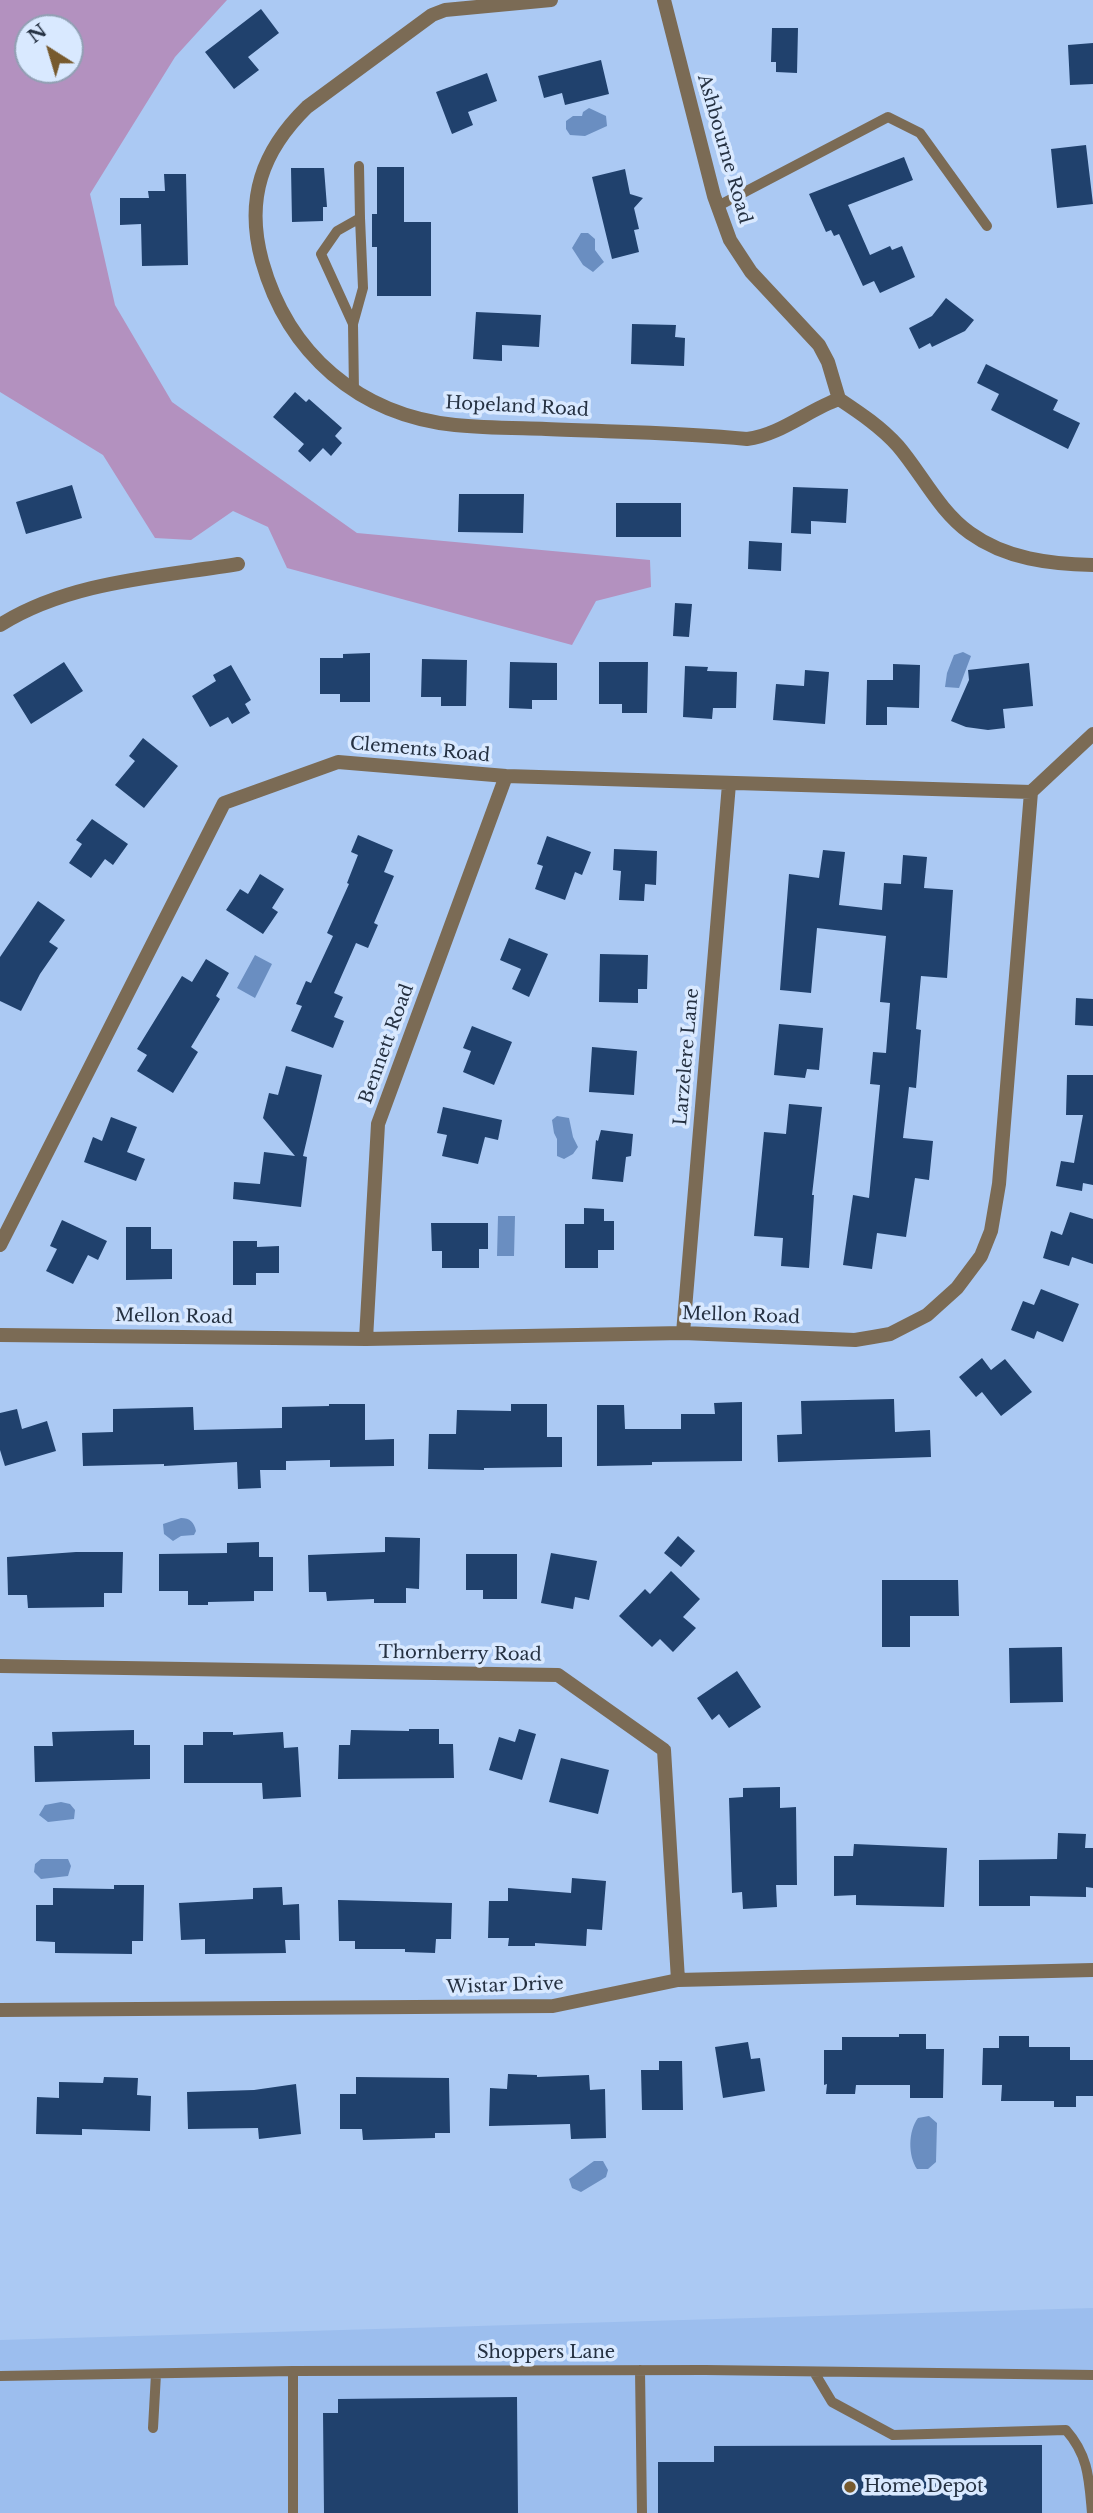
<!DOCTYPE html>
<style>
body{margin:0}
#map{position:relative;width:1093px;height:2513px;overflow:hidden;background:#abc9f3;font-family:"Libre Baskerville",serif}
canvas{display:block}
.north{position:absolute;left:14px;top:14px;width:70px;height:70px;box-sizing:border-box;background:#d9e9ff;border:2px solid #919fb3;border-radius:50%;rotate:323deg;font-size:19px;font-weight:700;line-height:28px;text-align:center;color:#253142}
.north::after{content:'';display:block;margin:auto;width:24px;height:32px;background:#775a2e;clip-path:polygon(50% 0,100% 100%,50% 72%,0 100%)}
</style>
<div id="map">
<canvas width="1093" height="2513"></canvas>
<div class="north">N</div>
</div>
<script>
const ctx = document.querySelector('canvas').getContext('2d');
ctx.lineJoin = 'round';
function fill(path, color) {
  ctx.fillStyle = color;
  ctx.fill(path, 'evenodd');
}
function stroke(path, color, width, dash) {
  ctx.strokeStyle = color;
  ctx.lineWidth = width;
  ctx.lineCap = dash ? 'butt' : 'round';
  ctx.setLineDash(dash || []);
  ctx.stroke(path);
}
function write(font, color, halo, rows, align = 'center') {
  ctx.font = font + ' "Libre Baskerville",serif';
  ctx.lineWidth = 7;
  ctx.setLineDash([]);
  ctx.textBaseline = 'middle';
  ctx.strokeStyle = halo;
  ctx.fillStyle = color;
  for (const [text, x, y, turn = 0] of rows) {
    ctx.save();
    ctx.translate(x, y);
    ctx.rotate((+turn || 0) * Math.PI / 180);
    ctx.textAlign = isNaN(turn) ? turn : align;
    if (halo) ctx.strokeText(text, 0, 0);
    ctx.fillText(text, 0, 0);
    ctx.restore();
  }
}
fill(new Path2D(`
 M1093,2308V2513H0V2340Z`), '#9cbeee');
fill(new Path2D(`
 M0,0H227L175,57L90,194L115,305L172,402L357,533L650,560L651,587L596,601L572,645L287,568L268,527L233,511L191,540L155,538L103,455L0,392ZM28,28H70V70H28Z`), '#b391bf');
fill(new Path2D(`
 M589,108L606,116L607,126L585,136L570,135L566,129V121L573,116H582L583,112Z
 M581,233H588L595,239V250L604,262L593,272L583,265L572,248Z
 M963,652L971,656L959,688L945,687L947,673L954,655Z
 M255,955L272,964L255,998L237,988Z
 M557,1116L569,1118L573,1137L578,1147L573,1154L564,1159L557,1156V1139L554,1133L552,1120Z
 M498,1216H515L514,1256H497Z
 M181,1518C190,1518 194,1522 196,1531L194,1535L181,1536L173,1541L164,1534L163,1524Z
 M61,1802L70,1804L75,1810L74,1819L48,1822L39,1815L45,1805Z
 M41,1859H68L71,1866L68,1876L41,1879L34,1872L35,1864Z
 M929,2116L937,2123L936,2162L928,2169H917C908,2156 908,2131 918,2118Z
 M594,2161H603L608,2170L606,2177L581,2192L572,2188L569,2179Z`), '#6a8ec1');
fill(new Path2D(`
 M261,9L279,33L248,57L259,70L234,89L205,52Z
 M772,28H798L797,73L776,72V62H771Z
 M1093,43V84L1070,85L1068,45Z
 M601,60L609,94L565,105L562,93L544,98L538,76Z
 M487,73L497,101L468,112L473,125L452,134L436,92Z
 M1086,145L1093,204L1057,208L1051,149Z
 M904,157L913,180L848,205L870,255L890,246L892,250L902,246L915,277L880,293L874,281L863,286L839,234L834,236L831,230L826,232L809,194Z
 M377,167H404V222H431V296H377V247H372V214H377Z
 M291,168H324L327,207H323V221L292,222Z
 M625,169L630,194L643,198L634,208L639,229L634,230L639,252L612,259L592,177Z
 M164,174H186L188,265L142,266L141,224L120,225V198H149L148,191H165Z
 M946,298L974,320L965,331L932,347L930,343L919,349L909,328L932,316Z
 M476,312L541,315L539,347L502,345V361L473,359Z
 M632,324L676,325L675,337L685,338L684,366L631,364Z
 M986,364L1058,400L1053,410L1080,423L1068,449L991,410L999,394L977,383Z
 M295,392L306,402L309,399L342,428L335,436L342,443L331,456L323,448L310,462L298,451L304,444L273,417Z
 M72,485L82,518L26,534L16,502Z
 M793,487L848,489L846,523L811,521V534L791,533Z
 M459,494H524L523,533L458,532Z
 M616,503H681V537H616Z
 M749,541L782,543L781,571L748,569Z
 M675,603L692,604L689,637L673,636Z
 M370,653V702H340V694H320V658H343V654Z
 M422,659L467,660L466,706H441V697H421Z
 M64,662L83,691L31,724L13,695Z
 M510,662L557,663V700H532V709L509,708Z
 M599,662H648L647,713H622V704H599Z
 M1029,663L1033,706L1003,709L1005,728L988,730L966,727L951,721L969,680L968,670Z
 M893,664L920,665L919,708L887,707V725H866L867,680H893Z
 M231,665L251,700L245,704L250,713L232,724L228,717L210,727L192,696L216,681L213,675Z
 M685,666L708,667L707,671L737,672L736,708H713L712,719L683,717Z
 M805,670L829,672L825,724L773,720L776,684L804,686Z
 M143,738L178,766L144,808L115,785L135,761L129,756Z
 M92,819L128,844L113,865L105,859L91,878L69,863L82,844L76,840Z
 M358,835L393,850L384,872L394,876L374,923L378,925L368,948L356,943L334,993L343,997L334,1017L344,1021L333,1048L291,1031L302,1006L296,1004L306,981L311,983L333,936L327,933L349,884L347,883L358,855L351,852Z
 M547,836L591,852L582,875L575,872L565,900L535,889L543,866L537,864Z
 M614,849L657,851L656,885L645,884L644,901L619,900L621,871L613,870Z
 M823,850L845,852L839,905L882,910L884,883L901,884L903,855L927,857L924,888L953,890L947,978L921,976L916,1029L921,1030L916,1088L909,1087L903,1138L933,1141L929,1180L915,1178L906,1237L877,1233L872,1269L843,1265L853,1195L869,1198L880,1085L870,1084L873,1052L886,1053L890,1003L880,1002L886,936L817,928L811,993L780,990L789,874L819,878Z
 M260,874L284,889L272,908L278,912L263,934L226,910L240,889L248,894Z
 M38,901L65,920L49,942L58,948L40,974L21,1011L0,1001V957Z
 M509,938L548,954L529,997L512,989L521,969L500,960Z
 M600,954L648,955L647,989H638V1003L599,1002Z
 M206,959L229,973L216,996L220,999L191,1047L198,1052L173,1093L137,1071L147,1055L137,1049L182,976L192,982Z
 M1076,998L1093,999V1026L1075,1025Z
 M779,1024L823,1028L819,1070L807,1069L805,1078L774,1075Z
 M472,1026L512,1042L494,1085L463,1072L471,1051L463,1048Z
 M592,1047L637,1051L634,1095L589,1092Z
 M286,1066L322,1075L303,1156L307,1157L301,1207L233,1199L234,1182L260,1184L264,1152L295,1156L263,1118L269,1093L278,1095Z
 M1067,1075H1093V1185L1083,1183L1082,1191L1056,1186L1061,1161L1074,1163L1083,1115H1066Z
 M789,1104L822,1107L812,1195H814L809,1268L781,1266L783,1238L754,1236L764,1132L786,1134Z
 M443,1107L502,1120L498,1140L485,1137L478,1164L442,1156L447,1135L437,1133Z
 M111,1117L137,1127L127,1152L145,1159L136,1181L84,1162L93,1137L102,1141Z
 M601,1130L633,1134L631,1156L626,1157L623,1182L592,1179L596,1140L598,1141Z
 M584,1208L604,1209V1221H614V1250H598V1268H565V1224H584Z
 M1070,1212L1093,1219V1264L1072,1257L1069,1266L1043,1258L1051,1231L1062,1235Z
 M62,1220L107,1241L98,1260L88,1255L73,1284L46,1271L57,1249L50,1246Z
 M431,1223H488V1249H479V1268H442V1251H432Z
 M126,1227H151V1249H172V1279L126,1280Z
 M233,1241H257V1247L279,1246V1273H256V1285H233Z
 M1041,1289L1079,1304L1063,1342L1037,1331L1034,1339L1011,1330L1023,1301L1034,1305Z
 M982,1358L991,1370L1005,1359L1032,1392L1001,1416L982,1392L976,1397L959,1377Z
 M894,1399L895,1432L930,1430L931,1457L778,1462L777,1435L802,1434L801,1401Z
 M742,1402V1461L652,1462V1465L597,1466V1405H624L625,1429H681V1414H715L714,1403Z
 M329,1404H365V1440L394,1439V1466L330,1467V1460L286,1461V1470H260L261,1488L238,1489L237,1462L164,1466V1464L83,1466L82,1433L113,1432V1409L193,1407L194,1430L282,1428V1407L329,1406Z
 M511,1404H547V1437H562V1467L484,1468V1470L428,1469L429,1434H456L457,1410L511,1411Z
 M17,1409L22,1429L47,1421L56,1451L5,1466L0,1450V1413Z
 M678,1536L695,1551L681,1567L664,1553Z
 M385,1537L420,1538L419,1589L406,1588V1603H374V1599L327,1601L326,1592H309L308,1555L385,1552Z
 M259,1542V1557H273V1591H254V1601L208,1602V1605H188V1591H159V1554L227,1553V1543Z
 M76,1552H123L122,1593H104V1607L28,1608L27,1595H8L7,1557Z
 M551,1553L597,1561L589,1600L575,1597L573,1609L541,1603Z
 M466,1554H517V1599H483V1590H466Z
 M671,1571L700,1599L683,1617L696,1628L673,1652L660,1639L652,1647L619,1616L645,1589L650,1594Z
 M882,1580H958L959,1616H910V1647H882Z
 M1062,1647L1063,1702L1010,1703L1009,1648Z
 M737,1671L761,1707L729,1728L719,1714L712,1720L697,1698Z
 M409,1729H439V1744H453L454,1778L338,1779L339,1745H350L351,1730L409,1731Z
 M519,1729L536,1734L522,1780L489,1770L499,1737L515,1742Z
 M134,1730V1745H150V1779L35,1782L34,1746H53L52,1732Z
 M203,1732H233V1735L283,1732L284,1748L298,1747L301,1797L263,1799L262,1783H184V1745H203Z
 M561,1758L609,1770L598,1814L549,1802Z
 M780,1787V1808L796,1807L797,1885H776L777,1907L743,1909L742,1892L732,1893L729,1798L743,1797V1788Z
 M1058,1833L1086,1834L1085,1848H1093V1888L1086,1887V1897L1030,1896V1906H979V1860L1057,1859Z
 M854,1844L947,1848L944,1907L856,1905V1895L834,1896V1856H853Z
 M572,1878L606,1881L602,1930L587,1929L586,1946L535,1943V1946H508L509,1938H488L489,1901H508V1888L571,1893Z
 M114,1885H144L143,1941H132V1954L55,1953V1942L36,1941V1905H53V1888L114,1889Z
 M282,1887L283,1905L299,1904L300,1940H285L286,1953L205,1954V1939L181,1940L179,1903L253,1899V1888Z
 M338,1900L452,1903L451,1939H436L435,1953L405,1952V1949H355V1941H339Z
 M899,2034H926V2049H944L943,2098H910V2085H856L855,2094H826L827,2084L824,2085V2050H842V2037H899Z
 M999,2036H1029V2047H1070V2060H1093V2096H1076V2107H1054V2101H1001L1002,2085H982L983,2048H999Z
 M748,2042L751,2059L760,2058L765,2091L723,2098L715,2047Z
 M659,2061H682L683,2110H642L641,2070H659Z
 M508,2074L537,2075V2077L589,2075L590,2090L605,2089L606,2138L571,2139L570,2124L489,2126L490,2088L507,2089Z
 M104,2077L138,2078L137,2095L151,2096L150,2131L82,2129V2135L36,2134L37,2097L59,2098V2082L103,2083Z
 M356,2077L449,2078L450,2133H435V2138L363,2140L362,2129H340V2094H356Z
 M296,2084L301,2134L259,2139L258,2128L188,2129L187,2092L254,2090Z
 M517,2397L518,2513H324L323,2413H338V2399Z
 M1042,2445V2513H658V2462H714V2446Z`), '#20416d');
stroke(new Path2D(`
 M359,166L360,218
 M718,206L888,117L920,133L987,226
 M353,324L363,288L360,218L337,231L321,254L353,324L354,392
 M640,2370L642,2513
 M293,2371V2513
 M814,2372L832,2402L893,2435L1066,2430C1089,2456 1089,2480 1092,2513
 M0,2376L293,2371L705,2370L1093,2375
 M153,2428L156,2374`), '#7b6b55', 10);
stroke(new Path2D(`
 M551,0L445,10L432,15L307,107C262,151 245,199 262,261C288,354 359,415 455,425C485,428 516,428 546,429C613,432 680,432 747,439C780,435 808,410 839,399C860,413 881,427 898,446C922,474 939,511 970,533C1006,559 1050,564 1093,565
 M664,0L714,196L730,240L751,272L819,345L828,362L839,399
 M0,625C70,581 159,577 238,564
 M0,1245L224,803L338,762L506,776L1031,792L1093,734
 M683,1333L729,784
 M0,1335L366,1339L683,1333L855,1340L873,1337L890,1334L927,1315L957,1288L981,1256L991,1231L999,1184L1031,792
 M366,1339L378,1124L506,776
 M0,1666L558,1675L664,1750L678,1980
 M0,2010L553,2006L678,1980L1093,1970`), '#7b6b55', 14);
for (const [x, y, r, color] of [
 [850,2487,7,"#775a2e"]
]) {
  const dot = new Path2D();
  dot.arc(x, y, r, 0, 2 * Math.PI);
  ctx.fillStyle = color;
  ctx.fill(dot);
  stroke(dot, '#d9e9ff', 2.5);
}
write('18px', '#253142', '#d9e9ff', [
 ["Ashbourne Road",724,149,74],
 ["Hopeland Road",517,407,3],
 ["Clements Road",420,750,5],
 ["Bennett Road",387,1044,-70],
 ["Larzelere Lane",687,1057,-85],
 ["Mellon Road",741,1316,2],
 ["Mellon Road",174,1317,1],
 ["Thornberry Road",460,1654,1],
 ["Wistar Drive",505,1986,-2],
 ["Shoppers Lane",546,2353]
]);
write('18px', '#253142', '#d9e9ff', [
 ["Home Depot",864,2487]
], 'left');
</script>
